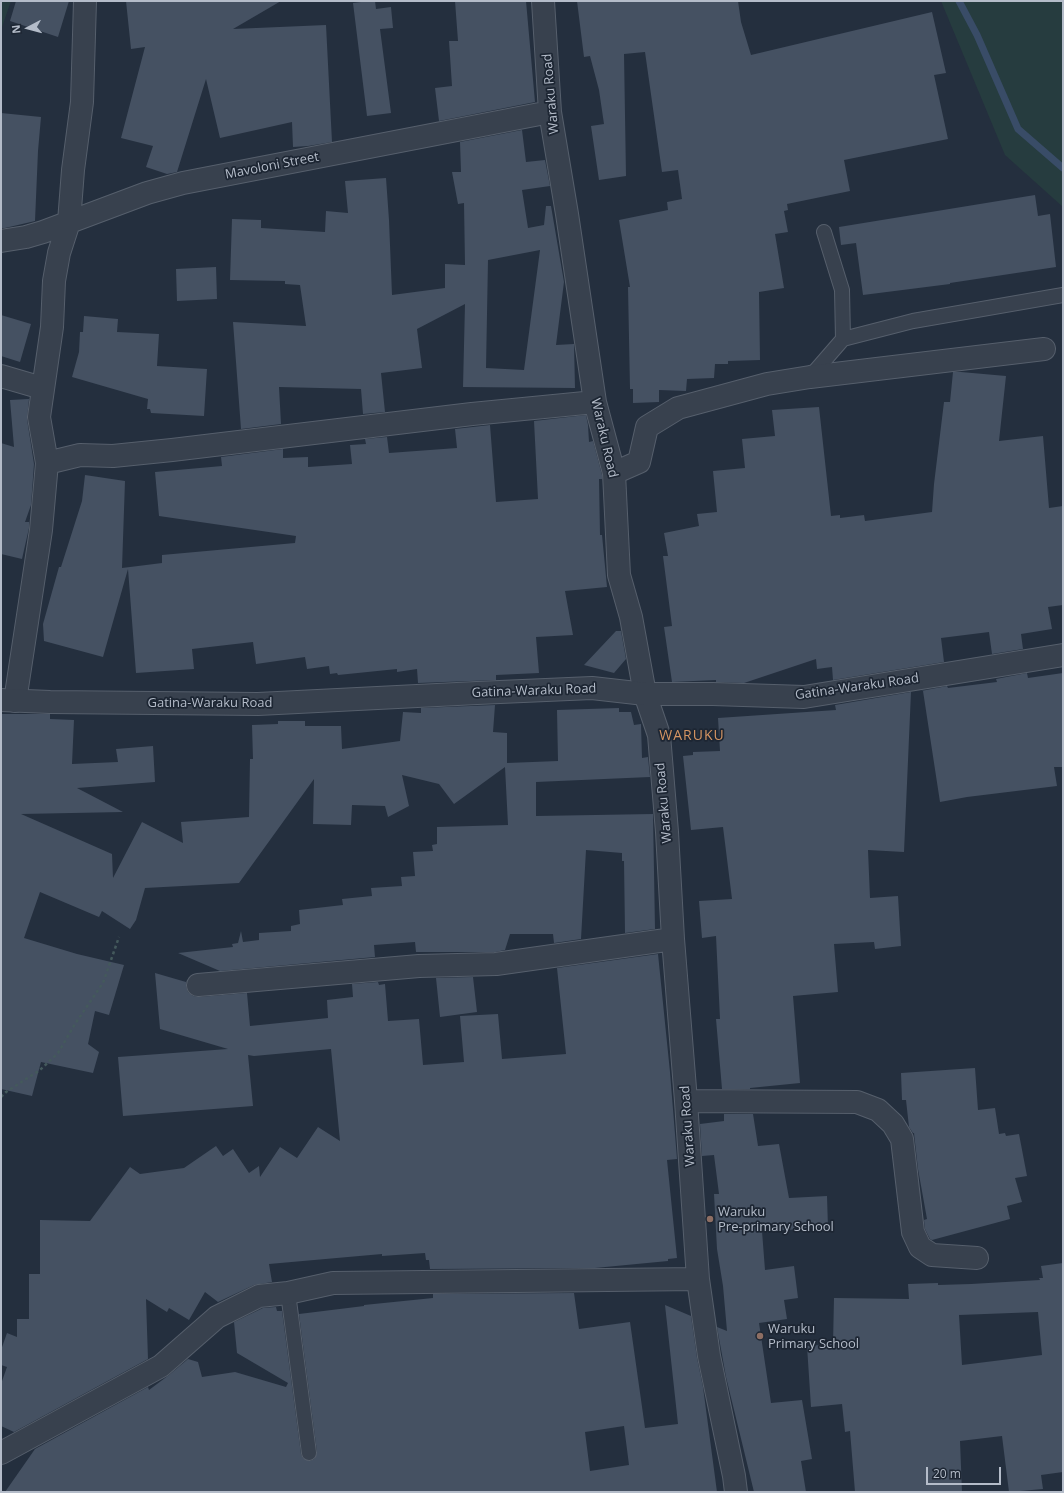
<!DOCTYPE html>
<style>
body{margin:0}
#map{position:relative;width:1064px;height:1493px;overflow:hidden;background:#242f3e;font-family:"Open Sans",sans-serif}
canvas{display:block}
.frame{position:absolute;inset:0;border:2px solid #b4bcc9;pointer-events:none}
.north{position:absolute;left:8px;top:8px;width:40px;height:40px;-webkit-text-stroke:3px #1d2633;paint-order:stroke;rotate:264deg;font-size:11px;font-weight:700;line-height:16px;text-align:center;color:#b4bcc9}
.north::after{content:'';display:block;margin:auto;width:14px;height:18px;background:#b4bcc9;clip-path:polygon(50% 0,100% 100%,50% 72%,0 100%)}
.scale{position:absolute;left:926px;top:1467px;width:75px;height:18px;box-sizing:border-box;border:2px solid #b4bcc9;border-top:0;padding-left:5px;font-size:12px;line-height:14px;white-space:nowrap;color:#b4bcc9;-webkit-text-stroke:3px #1d2633;paint-order:stroke}
</style>
<div id="map">
<canvas width="1064" height="1493"></canvas>
<div class="frame"></div>
<div class="north">N</div>
<div class="scale">20 m</div>
</div>
<script>
const ctx = document.querySelector('canvas').getContext('2d');
ctx.lineJoin = 'round';
function fill(path, color) {
  ctx.fillStyle = color;
  ctx.fill(path, 'evenodd');
}
function stroke(path, color, width, dash) {
  ctx.strokeStyle = color;
  ctx.lineWidth = width;
  ctx.lineCap = dash ? 'butt' : 'round';
  ctx.setLineDash(dash || []);
  ctx.stroke(path);
}
function write(font, color, halo, rows, align = 'center') {
  ctx.font = font + ' "Open Sans",sans-serif';
  ctx.lineWidth = 3.5;
  ctx.setLineDash([]);
  ctx.textBaseline = 'middle';
  ctx.strokeStyle = halo;
  ctx.fillStyle = color;
  for (const [text, x, y, turn = 0] of rows) {
    ctx.save();
    ctx.translate(x, y);
    ctx.rotate((+turn || 0) * Math.PI / 180);
    ctx.textAlign = isNaN(turn) ? turn : align;
    if (halo) ctx.strokeText(text, 0, 0);
    ctx.fillText(text, 0, 0);
    ctx.restore();
  }
}
fill(new Path2D(`
 M1,1H11L1,30Z
 M941,1H1063V207L1005,155Z`), '#263c3f');
stroke(new Path2D(`
 M959,1L977,35L1018,129L1063,168`), '#394c67', 7);
fill(new Path2D(`
 M16,1H69L58,37L10,21Z
 M126,1H281L233,29L326,25L332,142L308,146L293,147L292,122L220,138L206,79L177,172L167,174L146,167L153,146L121,138L145,47L131,49Z
 M369,1H375L376,9L391,7L393,28L380,29L391,113L367,116L353,3Z
 M455,1H526L535,102L439,121L435,88L452,86L449,41H458Z
 M577,1H738L741,22L751,55L932,12L946,73L934,75L948,139L844,160L850,191L787,204L788,210L784,211L788,232L775,234L784,288L759,292L760,360L728,361V364H715L714,378L687,379L686,391L659,390V402L633,403V389H630L628,287H630L619,220L668,210L667,202L682,199L678,170L662,172L645,52L624,54L626,176L599,180L591,126L604,124L599,90L590,56L584,57Z
 M1,113L41,117L38,151L35,221L5,228H1Z
 M522,130L526,162L545,160L550,186L522,190L528,228L544,225L546,206H551L564,282L556,345L574,344L575,388L463,387L465,304L417,329L422,368L381,373L385,412L363,414L361,389L279,387L281,424L241,429L233,322L306,326L300,285L285,284V281L230,280L232,219L261,220V228L325,232L326,211L348,213L345,181L386,178L389,220L392,295L445,288V264L465,265L464,203L458,204L452,172H461L460,142ZM540,250L524,370L486,368L488,260Z
 M1035,195L1038,216L1050,214L1056,267L950,283V284L863,295L856,243L841,245L839,227Z
 M216,267L217,299L177,301L176,269Z
 M1,315L31,324L20,362L1,356Z
 M84,316L118,319L117,332L159,334L157,366L207,369L204,416L151,413L150,409H147L148,399L72,377L79,352L80,332H83Z
 M953,372H961L1006,376L999,441L1043,436L1049,508L1063,506V605L1048,607L1052,629L1021,634L1023,649L992,654L989,632L941,638L944,662L833,680L832,667L817,669L816,659L744,683L716,682V680L672,682L664,627L672,626L663,556H668L664,533L699,526L697,514L717,512L713,471L745,468L742,439L775,436L772,410L819,407L831,516L840,515V518L864,515L865,521L932,512L934,484L944,402H950Z
 M29,399L27,419L34,464L31,505L25,522H29V528L22,559L1,554V443L14,447L10,400Z
 M586,415L588,425L589,442L593,441L602,475V479H599L600,535H602L607,587L565,591L573,635L536,637L539,673L496,675V680L418,683L417,669L397,672V669L338,675L337,673L330,674L329,666L307,669L305,657L256,664L253,642L192,649L194,669L136,673L128,569L103,657L44,641L43,624L59,567H61L82,501L85,475L125,481L122,568L162,563V555L295,543L296,536L159,516L155,472L222,466L221,457L283,449V458L308,457V467L352,464L350,445L366,444L365,439L387,437L389,453L457,448L455,429L490,425L496,502L538,499L534,421Z
 M616,631H621L626,659L614,673L584,665Z
 M1027,673L1028,678L1063,673V767H1054L1057,786L967,797L940,802L923,691H921L947,686L948,688L997,682L996,679Z
 M911,692L904,852L868,850L870,898L898,896L901,946L875,949L874,942L834,944L838,992L793,996L800,1083L750,1088V1089H722L716,1019H720L716,936L702,938L699,901L732,899L723,827L691,830L683,756L693,755V752L720,751L718,718L836,710L835,705Z
 M495,705L493,732L507,733V763L558,761L557,710L619,708V712H631L634,725L641,724L642,758L648,757L650,777L536,782V816L653,814L655,929L625,933L624,861H622V853L586,850L581,939L554,943L553,934H510L505,950L495,952H416L415,942L374,945L375,957L220,971L178,953L233,947L232,944L238,943L241,931L243,942L259,940V933L291,931V926L300,924L299,910L343,905L342,899L372,896L371,888L402,886L401,877L415,876L413,852L433,851L432,845L437,844V827L508,825L505,767L454,804L439,784L402,775L409,806L388,817L385,806L352,805L351,825L313,824L314,779L239,883L145,888L136,920L130,929L102,911L99,917L40,892L24,938L77,954L124,965L109,1015L95,1011L88,1044L99,1052L93,1073L41,1062L32,1096L1,1089V714H50V719L74,720L72,764L118,762L116,749L153,746L155,782L77,788L123,812L21,814L112,854L113,878L142,822L183,843L181,822L249,817L250,759H253L252,725L278,724V721H305V726H341L342,749L400,741L403,712L421,713V708Z
 M658,954L670,1072L677,1159L667,1160L677,1258L668,1259V1261L595,1268L430,1269L429,1260H426L425,1253L382,1256V1254L269,1264L272,1282L254,1285L218,1302L205,1292L189,1320L169,1308L167,1312L146,1299L148,1359L14,1432L1,1426V1384L7,1367L1,1365V1350L7,1333L17,1337V1319H29V1274H40V1220L90,1221L130,1167L140,1174L184,1168L216,1146L223,1156L233,1149L249,1173L259,1166L260,1177L280,1147L297,1158L318,1127L340,1141L331,1049L254,1056L248,1055L253,1106L123,1116L118,1057L228,1049L160,1029L155,973L186,982V986L188,992L193,996L199,997L247,993L250,1026L328,1018L327,1000L353,997L352,984L378,982L379,985L385,984L388,1021L419,1019L423,1065L464,1062L460,1016L498,1014L502,1059L566,1054L557,968Z
 M473,977L477,1012L440,1017L436,978Z
 M975,1068L978,1110L995,1108L999,1134L1005,1133L1006,1136L1019,1134L1027,1176L1015,1178L1022,1202L1007,1206L1010,1219L932,1240L930,1239L925,1229L924,1220L927,1219L918,1169L914,1133H913L909,1127L906,1100H902L901,1073Z
 M724,1114H753L758,1146L779,1144L789,1198L827,1196L828,1228L762,1231L765,1270L794,1266L798,1298L784,1300L787,1319L759,1323L771,1403L802,1400L812,1459L801,1461L806,1492H754L726,1377L717,1327L727,1331L723,1286L717,1249L714,1194H719L714,1155L702,1156L700,1124L724,1121Z
 M1063,1263V1472L1041,1475L1043,1489L1009,1492L1002,1436L960,1441L962,1492H855L850,1431L845,1432L842,1404L811,1407L807,1346L833,1344L834,1298L909,1299L908,1284L938,1283V1285L971,1284L1040,1280L1039,1278H1043L1041,1266ZM1038,1312L1042,1355L962,1365L959,1315Z
 M574,1293L579,1329L630,1322L645,1428L678,1424L665,1305L691,1316L697,1358L703,1387L717,1492H5L35,1449L148,1387L149,1390L169,1375L188,1359L198,1362L202,1377L235,1372L286,1387L288,1383L237,1353L234,1322L263,1308L276,1307L277,1311H282L301,1454L303,1458L310,1461L314,1459L317,1452L299,1314L364,1306V1305L433,1298V1294ZM624,1426L629,1465L590,1471L585,1432Z`), '#455162');
const service = new Path2D(`
 M824,232L842,290L843,339
 M810,377L843,339L913,321L1063,295
 M288,1293L309,1453`);
const minor = new Path2D(`
 M543,1L550,112L567,214L595,402L614,473L619,575L631,617L645,694L659,735L667,832L673,939L686,1101L698,1279L709,1356L734,1476L736,1492
 M1,241L26,237L43,232L147,193L183,183L550,112
 M1,376L42,388
 M47,463L80,455L113,456L172,450L472,414L595,402
 M614,473L639,462L647,427L678,408L767,384L810,377L1044,349
 M15,701L41,530L47,463L39,417L52,327L54,281L59,253L69,222L73,170L82,102L85,1
 M198,985L419,966L496,964L673,939
 M686,1101L857,1102L878,1110L893,1124L902,1139L913,1232L920,1247L932,1255L977,1258
 M1,1453L161,1366L217,1317L259,1296L288,1293L333,1283L698,1279`);
const tertiary = new Path2D(`
 M1,700L50,702L258,704L477,693L592,688L645,694H713L804,697L1063,655`);
stroke(service, '#565f6c', 16);
stroke(minor, '#565f6c', 24);
stroke(tertiary, '#565f6c', 24);
stroke(new Path2D(`
 M1,1097L6,1092L40,1070L58,1053L75,1024L103,983L119,937`), '#44595c', 2.5, [3, 3]);
stroke(service, '#38414e', 14);
stroke(minor, '#38414e', 22);
stroke(tertiary, '#38414e', 22);
for (const [x, y, r, color] of [
 [710,1219,4,"#8d6e63"],
 [760,1336,4,"#8d6e63"]
]) {
  const dot = new Path2D();
  dot.arc(x, y, r, 0, 2 * Math.PI);
  ctx.fillStyle = color;
  ctx.fill(dot);
  stroke(dot, '#1d2633', 1.5);
}
write('13px', '#b4bcc9', '#1d2633', [
 ["Waraku Road",551,94,-95],
 ["Mavoloni Street",272,166,-11],
 ["Waraku Road",604,438,77],
 ["Gatina-Waraku Road",857,687,-8],
 ["Gatina-Waraku Road",534,691,-2],
 ["Gatina-Waraku Road",210,703],
 ["Waraku Road",664,803,-95],
 ["Waraku Road",688,1126,-94]
]);
write('13px', '#b4bcc9', '#1d2633', [
 ["Waruku",718,1212],
 ["Pre-primary School",718,1227],
 ["Waruku",768,1329],
 ["Primary School",768,1344]
], 'left');
ctx.letterSpacing = '1px';
write('14px', '#d59563', '#1d2633', [
 ["WARUKU",692,736]
]);
ctx.letterSpacing = '0px';
</script>
